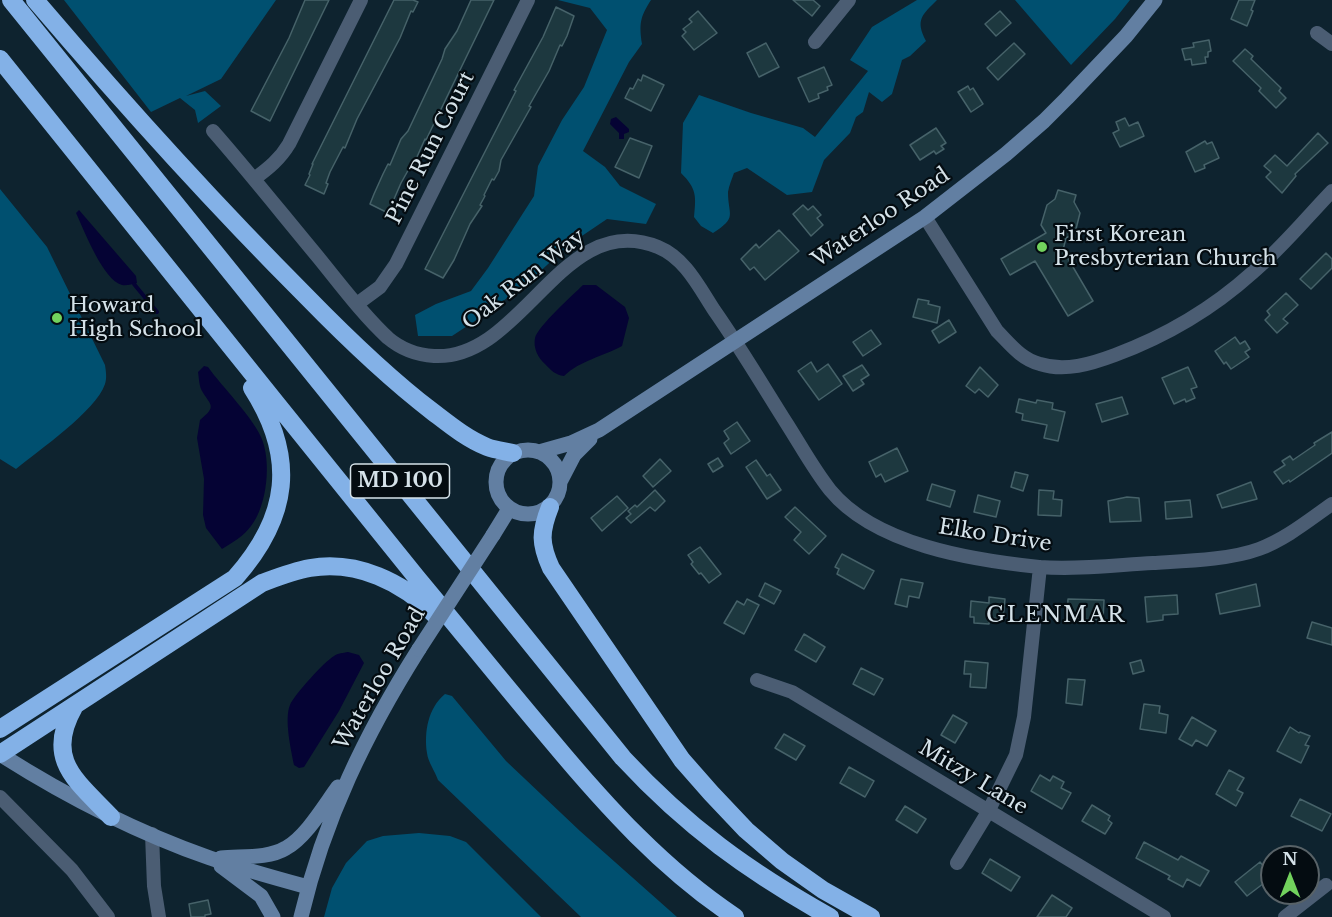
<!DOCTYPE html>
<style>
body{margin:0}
#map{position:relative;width:1332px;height:917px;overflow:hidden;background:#0e232f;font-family:"Libre Baskerville",serif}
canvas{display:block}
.north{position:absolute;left:1260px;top:845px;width:60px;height:60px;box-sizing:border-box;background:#040c11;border:2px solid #586267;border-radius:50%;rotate:0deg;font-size:16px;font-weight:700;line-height:24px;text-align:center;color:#d5e2e9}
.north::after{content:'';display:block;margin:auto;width:21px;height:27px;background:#72d25d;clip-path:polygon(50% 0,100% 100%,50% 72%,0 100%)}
</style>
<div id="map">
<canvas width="1332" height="917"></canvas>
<div class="north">N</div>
</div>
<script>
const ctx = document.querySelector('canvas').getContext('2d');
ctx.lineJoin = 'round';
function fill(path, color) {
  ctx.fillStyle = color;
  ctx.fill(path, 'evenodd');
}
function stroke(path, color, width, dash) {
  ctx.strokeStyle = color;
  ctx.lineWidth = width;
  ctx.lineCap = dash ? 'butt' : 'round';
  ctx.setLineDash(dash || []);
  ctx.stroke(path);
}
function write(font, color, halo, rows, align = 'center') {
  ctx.font = font + ' "Libre Baskerville",serif';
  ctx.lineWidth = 4.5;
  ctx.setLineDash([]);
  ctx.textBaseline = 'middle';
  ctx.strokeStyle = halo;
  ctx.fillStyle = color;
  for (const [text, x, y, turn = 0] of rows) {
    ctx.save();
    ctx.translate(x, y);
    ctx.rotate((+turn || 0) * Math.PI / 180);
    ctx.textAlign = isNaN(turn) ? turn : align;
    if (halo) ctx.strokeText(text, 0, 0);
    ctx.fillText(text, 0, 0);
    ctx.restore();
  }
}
fill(new Path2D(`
 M64,0H276L221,79L186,96L205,91L221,106L198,123L195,110L180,98L151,112Z
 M558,0H651C640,17 639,24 642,44L629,62L583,151L605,167L620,186L656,204L646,224L607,219L570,244L535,276L493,309L452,336H418L415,315L436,304L471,291L488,268L534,196L538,166L562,120L584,87L607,30L590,8Z
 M917,0H937C922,15 915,20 926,41L910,56L902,60L892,94L882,102L869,92L863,112L856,117L850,133L824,160L812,192L787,195L747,168L734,173C732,179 729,185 728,192C728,216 738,217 713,233L701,226L694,217C696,196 697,189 681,173L683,123L699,95L751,113L803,128L815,137L868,71L850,60L872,27Z
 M1015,0H1130L1115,19L1071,65Z
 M0,189L47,247L105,365C106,372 107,378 105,384C96,411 39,450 16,469L0,459Z
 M445,694L452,696L506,761L580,831L677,917H581L438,780C435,771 428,762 427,753C424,732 428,708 445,694Z
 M419,833L450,836L466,842L541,917H324L332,888L346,863L367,841L383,836Z`), '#005070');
fill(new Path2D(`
 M616,117L629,129V132L624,134V139H619V133L610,124L611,119Z
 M79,210L136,276L137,283C132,284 127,286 122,285C103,280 84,230 76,213Z
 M583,285H596L625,307L629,318L622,346C602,357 581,360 564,376C555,375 551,370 545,364C538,358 533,348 535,338C538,326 573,295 583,285Z
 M204,366L208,367C223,388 251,415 261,437C272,461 267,506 251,526C243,537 233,542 222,549L206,528L203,515L204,479L197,438L200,420C217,406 211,406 202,391C199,386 199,378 198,372Z
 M348,652L359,655L364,663L339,711L304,767L299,768L294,765C291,750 284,719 290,705C294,695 325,661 334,656C338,653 343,653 348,652Z`), '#050334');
stroke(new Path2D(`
 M134,284L157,312`), '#050334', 4);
const building = new Path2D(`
 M305,0H329L270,121L251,111L289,38Z
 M394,0H413L418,2L413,12L411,11L400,38L357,119L345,148L343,147L330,172L326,183L328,184L324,194L305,185L310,175L309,174L313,164H312Z
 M471,0H494L426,140L425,139L412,168L410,167L401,183L388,213L370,204L374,194L383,174L388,164L390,165L401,139L408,131L442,59L445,49L457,31Z
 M793,0H813L820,6L812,16Z
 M1239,0H1255L1251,10L1253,11L1247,26L1231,19Z
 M556,7L574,16L567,36L562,46L560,45L549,71L529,106L531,107L501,160L499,171L494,180L492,179L484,195L485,196L480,205L482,206L470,224L454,260L443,278L425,269L516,91L514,90L543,37Z
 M698,11L717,33L694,50L682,36L686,32L683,29L692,22L689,19Z
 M1000,11L1011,23L996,36L985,24Z
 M1209,40L1211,51L1208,52V57H1205L1206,63L1192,65L1191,59L1185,60L1182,49L1194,47L1193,43Z
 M766,43L779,67L759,77L747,53Z
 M1014,43L1025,54L998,80L987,68Z
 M1245,49L1253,56L1251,59L1281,88L1279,91L1286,98L1276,108L1259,91L1261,88L1233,61Z
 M824,67L832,85L827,87L828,90L818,94L819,98L809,102L798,78Z
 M643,75L664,85L651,111L625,98L630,88L633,89L638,79L641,81Z
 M968,86L970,90L973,88L983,104L971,112L958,92Z
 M1125,118L1129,126L1138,122L1144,136L1120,147L1113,133L1119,130L1116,122Z
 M936,128L946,143L941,146L944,149L936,154L934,151L920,160L910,145Z
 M1318,133L1328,143L1295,174L1296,176L1282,193L1266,177L1271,172L1264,166L1275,155L1287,166Z
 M630,138L652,146L639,178L615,167Z
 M1205,141L1207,144L1212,142L1219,158L1204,165L1205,168L1195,172L1186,152Z
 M1058,190L1076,195L1074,202L1080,213L1075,233L1066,238L1063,250L1093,301L1068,316L1035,261L1010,275L1001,259L1046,233L1041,225L1047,205L1055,199Z
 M803,205L808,210L813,206L821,215L817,218L823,225L811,236L793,214Z
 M779,230L799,251L765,280L754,267L750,270L741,259L756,244L759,248Z
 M1326,253L1332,259V268L1311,289L1300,279Z
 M1286,293L1298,305L1283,319L1288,323L1277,333L1265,320L1270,315L1267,311Z
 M918,299L929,301L928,304L940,307L937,323L913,317Z
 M949,320L956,332L939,343L932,331Z
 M871,330L881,344L863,356L853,342Z
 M1235,337L1240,344L1245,341L1250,349L1245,352L1249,357L1231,369L1226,362L1224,364L1215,351Z
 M811,362L817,372L828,364L842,384L819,400L798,371Z
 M862,365L869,375L861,380L864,384L853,391L843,376Z
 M980,367L998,385L988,397L979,389L975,393L966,386Z
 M1188,367L1197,387L1191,389L1195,398L1186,402L1185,399L1174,404L1162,378Z
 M1122,397L1128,414L1102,422L1096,404Z
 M1019,399L1036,403L1037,400L1053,403L1052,409L1065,412L1058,441L1044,438L1047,425L1022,420L1023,414L1016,412Z
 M737,422L750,441L731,454L724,443L729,439L724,431Z
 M1332,432V453L1290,482L1289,480L1283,484L1274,472L1285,465L1282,461L1290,456L1293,460L1315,445L1314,443Z
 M897,448L908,471L885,482L881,474L876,477L869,462Z
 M718,458L723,466L713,472L708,464Z
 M660,459L671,471L653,487L643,476Z
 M756,460L767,476L770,474L781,490L767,499L746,467Z
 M1015,472L1028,475L1023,491L1011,487Z
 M1251,482L1257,499L1222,508L1217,495Z
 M932,484L955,491L950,507L927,500Z
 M655,490L665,501L655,511L650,507L631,523L626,518L631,514L628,511L635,505L637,507Z
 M1039,490L1054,491L1053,499L1062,500L1061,516L1038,515Z
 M978,495L1000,501L996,517L974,512Z
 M617,496L628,508L602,531L591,518Z
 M1127,497L1139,498L1141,521L1110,522L1108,501Z
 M1190,500L1192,517L1166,519L1165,502Z
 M795,507L826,536L809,554L794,540L801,532L785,517Z
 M700,547L721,574L709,583L701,573L699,574L691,564L693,562L688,555Z
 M842,554L874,571L864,589L837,574L839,569L835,567Z
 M901,579L923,583L919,598L909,596L907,607L895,604Z
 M765,583L781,591L774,604L759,596Z
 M1256,584L1260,606L1220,614L1216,594Z
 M1177,595L1178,614L1163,615V620L1147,622L1145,597Z
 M989,597L1005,599L1003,619L990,618L989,624L974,623V617H970L971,601L989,603Z
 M747,599L759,605L744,634L724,623L737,601L744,605Z
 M1068,599L1104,600L1103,620L1067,619Z
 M1312,622L1332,628V645L1307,638Z
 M804,634L825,647L816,662L795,650Z
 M1141,660L1144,671L1133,674L1130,663Z
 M965,661L988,663L986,688L970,687L971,674H964Z
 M861,668L883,679L874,695L853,684Z
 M1068,679L1085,680L1082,705L1066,703Z
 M1144,704L1160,706L1159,713L1168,715L1166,733L1140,729Z
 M953,715L967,723L955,743L941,735Z
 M1192,717L1216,731L1207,746L1196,740L1192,746L1179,739Z
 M1290,727L1299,733L1300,732L1310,736L1305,745L1309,746L1301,763L1277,751Z
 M784,734L805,746L796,760L775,748Z
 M849,767L874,781L865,797L840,783Z
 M1229,770L1244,778L1237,790L1243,793L1236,806L1216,794Z
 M1040,775L1050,781L1053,776L1064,782L1061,788L1071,793L1062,809L1031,791Z
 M1300,799L1331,814L1322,831L1291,816Z
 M1092,805L1110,816L1108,820L1112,823L1105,834L1082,821Z
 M905,806L926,819L917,833L896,820Z
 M1144,842L1178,860L1181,856L1209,871L1200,886L1187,879L1183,887L1168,879L1170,876L1136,858Z
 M990,859L1020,877L1011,891L982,873Z
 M1260,862L1272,877L1247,896L1235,882Z
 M1052,895L1072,908L1066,917H1037Z
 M208,900L211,914L205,915V917H191L189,904Z`);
fill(building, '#1d383f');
stroke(building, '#466269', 1.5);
stroke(new Path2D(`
 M1317,33L1332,44
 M815,42L849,0
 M213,131C249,172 283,215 318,257C340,284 362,314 388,338C401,349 417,355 434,356C523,361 562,208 658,247C685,258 699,287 714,310C740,347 763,386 787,424C801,446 814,470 830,490C875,545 972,560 1039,567C1077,570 1116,565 1153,563C1185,561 1229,560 1259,549C1286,539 1309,520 1332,504
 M254,179C269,168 280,159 289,144L361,0
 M925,217L997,331C1010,344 1021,359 1040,364C1065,372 1091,364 1115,355C1166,336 1212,309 1252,273C1281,249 1306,218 1332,191
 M357,304L380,287L396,264L528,0
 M757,680L792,692L1164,917
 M0,797L72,870L108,917
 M152,834L154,886L159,917
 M957,863L988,812L1016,755L1024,717L1040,567
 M1285,917L1326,885`), '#4b5d73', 14);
stroke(new Path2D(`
 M496 482a32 32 0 1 1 64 0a32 32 0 1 1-64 0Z
 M539,452L571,443L599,430L925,217L1006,154L1044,121L1067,98L1126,36L1155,0
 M561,480L574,455L590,439
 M493,535L509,509
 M0,754C66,796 136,832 210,858C242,869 275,878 308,887
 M221,858C241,856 268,859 286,848C306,837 324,806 338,787
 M221,866L261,896L273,917
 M301,917C324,819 366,733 419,649`), '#627fa2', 15);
stroke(new Path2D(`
 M11,0L623,758C687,827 748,871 830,917
 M35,0C122,102 211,201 306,296C346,337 387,377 433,412C450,425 467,439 487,447C495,450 504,451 513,453
 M0,59C138,233 278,405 417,578C462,632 506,687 551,740C606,806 663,869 735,917
 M550,507C540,532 540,544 551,568L682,760L711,793L746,830L782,861L823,890L871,917
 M74,707C44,760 77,781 111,817
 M0,729L235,578C289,517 297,458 252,388
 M0,754L262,583C278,577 293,571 310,568C357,560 403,582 435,615`), '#83b1e7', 18);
stroke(new Path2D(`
 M419,649L493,535`), '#627fa2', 15);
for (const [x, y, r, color] of [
 [1042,247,6,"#72d25d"],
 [57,318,6,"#72d25d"]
]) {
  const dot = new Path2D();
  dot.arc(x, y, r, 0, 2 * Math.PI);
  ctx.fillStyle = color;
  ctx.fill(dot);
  stroke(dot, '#040c11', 2);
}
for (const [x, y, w] of [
 [400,481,99]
]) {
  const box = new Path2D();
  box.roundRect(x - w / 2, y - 17, w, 34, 4.5);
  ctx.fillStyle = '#040c11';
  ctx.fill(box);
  stroke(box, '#d5e2e9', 1.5);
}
write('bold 20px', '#d5e2e9', null, [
 ["MD 100",400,481]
]);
write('21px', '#d5e2e9', '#040c11', [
 ["Pine Run Court",431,148,-63],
 ["Waterloo Road",881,218,-34],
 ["Oak Run Way",524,280,-38],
 ["Elko Drive",995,536,9],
 ["Waterloo Road",380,679,-60],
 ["Mitzy Lane",973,778,31]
]);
write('21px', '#d5e2e9', '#040c11', [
 ["First Korean",1054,235],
 ["Presbyterian Church",1054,259],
 ["Howard",69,306],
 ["High School",69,330]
], 'left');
ctx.letterSpacing = '1.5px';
write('22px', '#d5e2e9', '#040c11', [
 ["GLENMAR",1056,616]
]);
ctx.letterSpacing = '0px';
</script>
